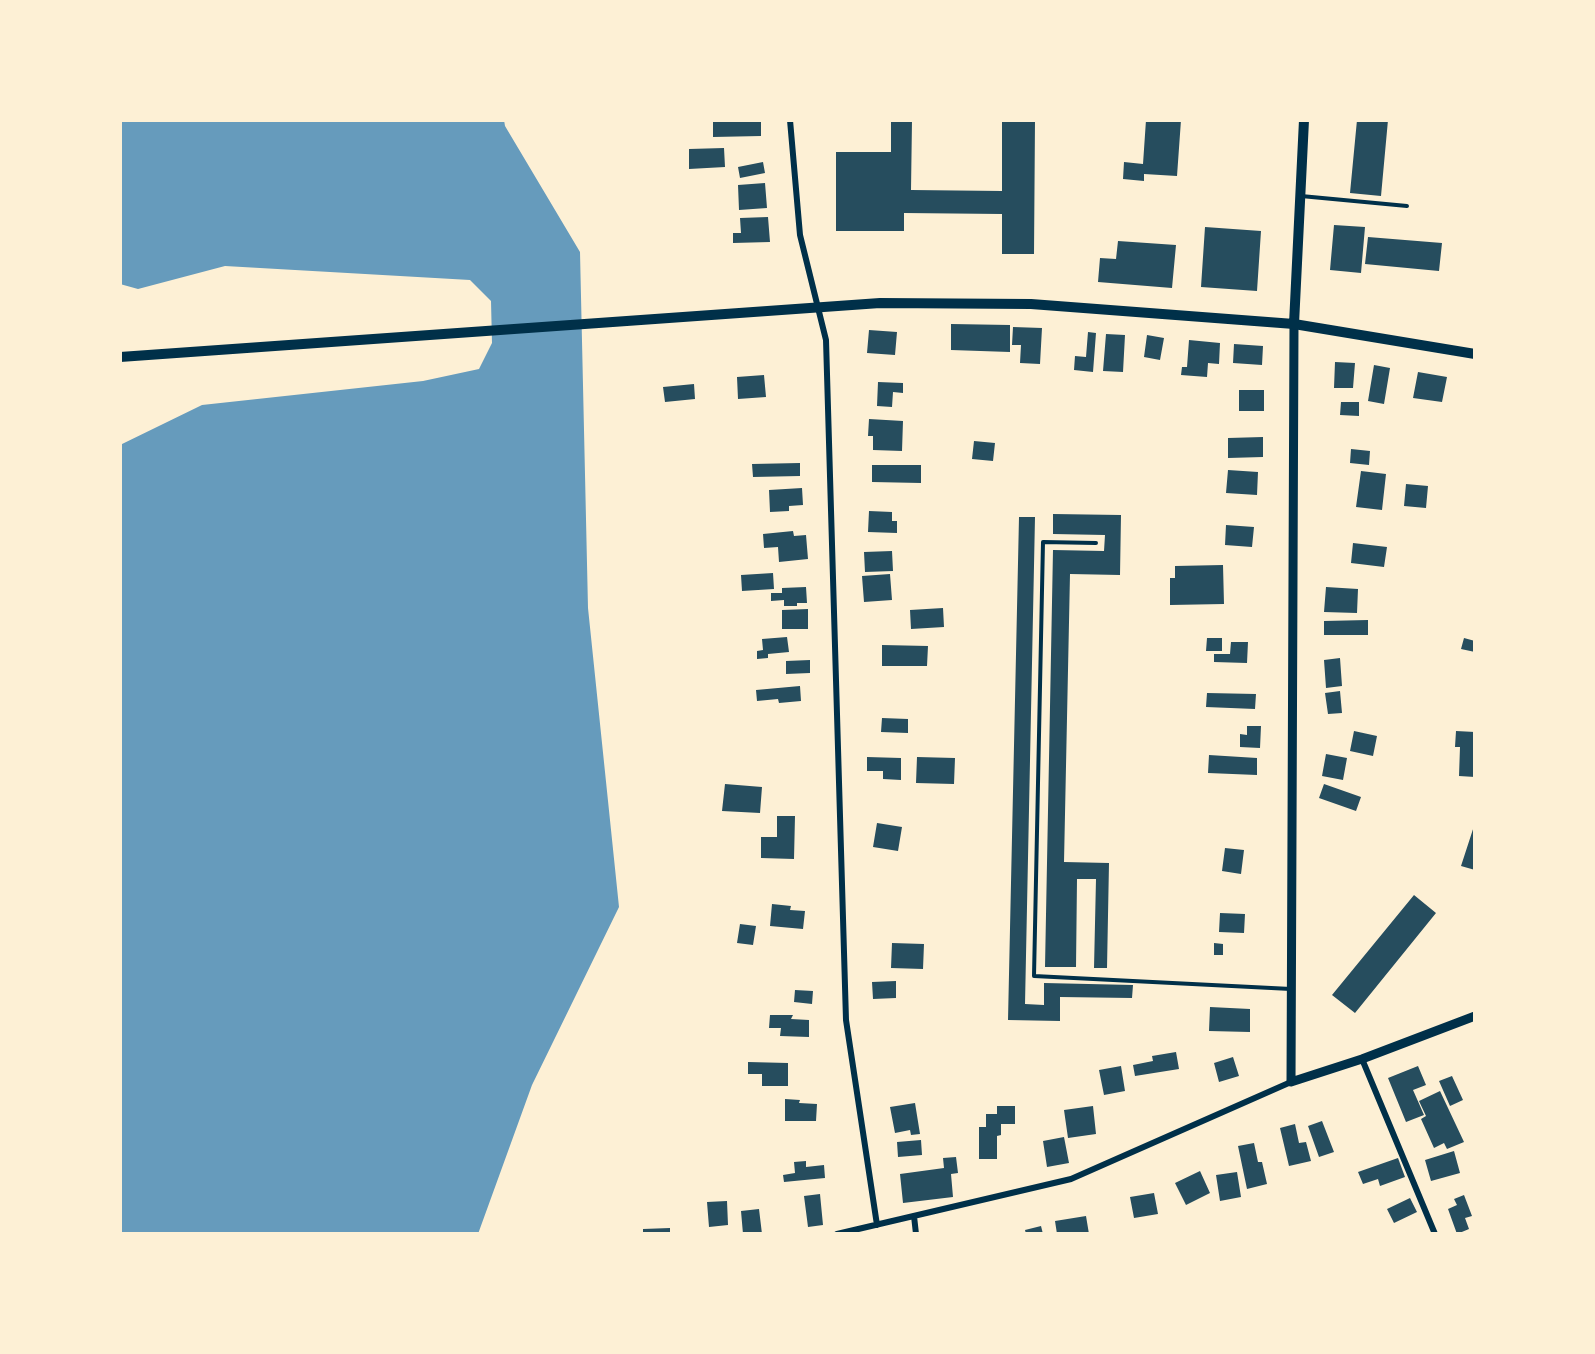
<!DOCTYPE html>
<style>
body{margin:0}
#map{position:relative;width:1595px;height:1354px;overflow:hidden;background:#fdf0d5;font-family:"Golos Text",sans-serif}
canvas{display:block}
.frame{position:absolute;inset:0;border:122px solid #fdf0d5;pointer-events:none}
</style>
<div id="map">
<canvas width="1595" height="1354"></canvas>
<div class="frame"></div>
</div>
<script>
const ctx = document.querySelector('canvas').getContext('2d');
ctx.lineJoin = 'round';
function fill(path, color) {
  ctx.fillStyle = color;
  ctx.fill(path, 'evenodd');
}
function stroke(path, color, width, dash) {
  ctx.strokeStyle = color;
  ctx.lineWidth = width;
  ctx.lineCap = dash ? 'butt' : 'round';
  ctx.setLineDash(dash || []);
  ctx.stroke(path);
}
fill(new Path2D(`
 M120,120H504L505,126L580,252L588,608L619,907L532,1085L478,1234H120V445L202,405L423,381L479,369L492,343L491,301L470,280L225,266L138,289L120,284Z`), '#669bbc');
fill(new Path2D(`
 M713,120H761V136L713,137Z
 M891,120H912L911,190L1002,191V120H1035L1034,254H1002V214L904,213V231H836V152H891Z
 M1146,120H1181L1177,176L1144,174V181L1123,179L1124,162L1143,164Z
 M1357,120H1388L1381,196L1350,193Z
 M724,148L725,167L689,169V149Z
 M763,162L765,173L740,178L738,167Z
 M765,183L767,208L739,210L738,185Z
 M768,217L770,242L733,243V233H741L740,218Z
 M1334,225L1365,227L1361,273L1330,270Z
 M1205,227L1261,231L1257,291L1201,287Z
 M1368,237L1442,243L1439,271L1365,264Z
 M1118,241L1176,245L1172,288L1098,282L1100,258L1116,259Z
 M951,324L1010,325V352L951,350Z
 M1013,327L1042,328L1040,364L1020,363L1021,345H1012Z
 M869,330L897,332L895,355L867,353Z
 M1088,332L1096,333L1093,372L1074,370L1075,356L1086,357Z
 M1106,334L1125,335L1123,372L1103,371Z
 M1147,335L1164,338L1160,360L1144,357Z
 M1189,340L1220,343L1219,364L1208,363L1207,377L1181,375L1182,367H1187Z
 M1234,344L1263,346L1262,365L1233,363Z
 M1335,362L1355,363L1353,388H1334Z
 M1374,365L1390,368L1384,404L1368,401Z
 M1418,372L1447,377L1442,402L1413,398Z
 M764,375L766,397L738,399L737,377Z
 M878,382L903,383V393L893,392L892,407L877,406Z
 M694,384L695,399L665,402L663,387Z
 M1239,390H1264V411H1239Z
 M1341,402H1359V416L1340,415Z
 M869,419L903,421L902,451L873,450V436H868Z
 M1263,437V457L1228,458V438Z
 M974,441L995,443L993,461L972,459Z
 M1351,449L1370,451L1369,465L1350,463Z
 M800,463V476L753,477L752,464Z
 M872,465H921V483L872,482Z
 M1228,470L1258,472L1257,495L1226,493Z
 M1361,471L1386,474L1382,510L1356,507Z
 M1406,484L1428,486L1426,508L1404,506Z
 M802,488L803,505L789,506V511L770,512L769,490Z
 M869,511L892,512V521H897V533L868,532Z
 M1053,514L1121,515L1120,575L1070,574L1064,862L1109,863L1107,968H1094L1096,879H1077L1076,967H1045L1053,550L1104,551L1105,535L1053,534Z
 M1019,517H1035L1025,1004L1044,1005V983L1133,985L1132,998L1060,997V1021L1008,1020Z
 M1226,525L1254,527L1252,547L1225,545Z
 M793,531L794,536L806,535L808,559L779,562L778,547L764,548L763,534Z
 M1353,543L1387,547L1384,567L1351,563Z
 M892,551L893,571L865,572L864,552Z
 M1223,565L1224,604L1170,605V578H1175V566Z
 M773,573L774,589L742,591L741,575Z
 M890,574L892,600L864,602L862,576Z
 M806,587L807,603H797V606H784V600L771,601V593H782V588Z
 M1326,587L1358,589L1357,613L1324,612Z
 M943,608L944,627L911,629L910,610Z
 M808,609V629H782V610Z
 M1368,620V635H1324V621Z
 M787,637L789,652L768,654V658L757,659V651L763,650L762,639Z
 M1207,638H1222V651H1206Z
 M1464,638L1475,641V652L1461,649Z
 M1231,642H1248L1247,663L1214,662V654H1230Z
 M882,645L928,646L927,666H882Z
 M1340,658L1342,686L1326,688L1324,660Z
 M810,660V673L786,674V661Z
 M800,686L801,701L779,703L778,699L757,701L756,690Z
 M1340,691L1342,713L1328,714L1325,693Z
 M1207,693L1256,694L1255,709L1206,707Z
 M882,718L908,719V733L881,732Z
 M1247,726H1261L1260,748L1240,747V734L1247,735Z
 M1354,731L1377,736L1373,756L1350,751Z
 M1456,731L1475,732V777L1459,776L1460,747H1455Z
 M1326,754L1347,758L1343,780L1322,776Z
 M1209,755L1257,758V775L1208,773Z
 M867,757L901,758V780L883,779V771H867Z
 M917,757L955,758L954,784L916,783Z
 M725,784L762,787L760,813L722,811Z
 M1324,784L1361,797L1356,811L1319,798Z
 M777,816H795L794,859L761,858V837H777Z
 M877,823L902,827L898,851L873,847Z
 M1475,823V870L1461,866Z
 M1225,848L1244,850L1241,874L1222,871Z
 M1414,895L1436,913L1355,1013L1332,995Z
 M772,904L791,906L790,910L805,911L803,929L770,926Z
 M1220,913L1245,914L1244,933L1219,932Z
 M740,924L756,926L753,945L737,943Z
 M892,943L924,944L923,969L891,968Z
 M1214,943L1223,944V955H1214Z
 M896,981V998L873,999L872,982Z
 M795,990L813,991L812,1004L794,1002Z
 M1210,1007L1250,1009V1032L1209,1031Z
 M770,1015H793L791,1019L809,1020V1037L780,1036L781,1028H769Z
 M1176,1052L1179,1069L1135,1076L1133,1065L1153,1061L1152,1056Z
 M1233,1057L1239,1076L1219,1082L1214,1063Z
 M748,1062L788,1063V1086H762V1074H748Z
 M1121,1066L1125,1091L1104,1095L1099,1070Z
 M1418,1066L1426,1085L1413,1090L1424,1115L1406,1122L1388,1078Z
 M1452,1076L1463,1100L1450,1106L1439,1081Z
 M1440,1091L1464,1142L1447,1149L1444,1143L1434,1148L1421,1119L1426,1116L1419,1101Z
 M785,1099L800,1100L799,1103L817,1104L816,1121H785Z
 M915,1103L920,1134L911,1135L910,1130L895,1133L890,1107Z
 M997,1106H1015V1124H1001V1135L997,1136V1159H979V1127H986V1114H997Z
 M1093,1106L1096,1134L1068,1138L1064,1110Z
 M1322,1121L1334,1152L1319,1157L1308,1126Z
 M1295,1124L1299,1143L1306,1142L1311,1161L1289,1166L1280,1128Z
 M1064,1137L1069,1163L1047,1167L1043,1141Z
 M921,1140L922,1155L898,1157L897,1142Z
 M1254,1143L1258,1162H1262L1267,1184L1247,1189L1238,1146Z
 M1454,1151L1460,1173L1431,1181L1425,1160Z
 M956,1157L958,1173L951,1174L953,1197L903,1203L900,1174L944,1168L943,1158Z
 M1398,1158L1405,1177L1380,1186L1378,1179L1363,1184L1358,1172Z
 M806,1161V1167L824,1165L825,1178L784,1182L783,1175L795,1173L794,1162Z
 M1200,1171L1210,1193L1186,1205L1175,1183Z
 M1237,1172L1241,1197L1220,1201L1216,1175Z
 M1154,1193L1158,1214L1134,1218L1130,1197Z
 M820,1194L823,1225L808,1227L804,1196Z
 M1464,1195L1472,1216L1465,1218L1469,1229L1457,1234L1448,1209L1457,1205L1454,1199Z
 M1410,1198L1417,1212L1394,1223L1387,1209Z
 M727,1201L728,1225L709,1227L707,1202Z
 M759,1209L762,1234H743L741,1211Z
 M1086,1216L1089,1234H1057L1055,1221Z
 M1041,1226L1043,1234H1026L1025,1230Z
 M670,1228V1234H643V1229Z`), '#264d5e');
stroke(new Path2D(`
 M1301,196L1407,206
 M1096,543L1043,542L1034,976L1291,989`), '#003049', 4);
stroke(new Path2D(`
 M790,120L800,235L826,340L846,1020L877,1225
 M1362,1059L1435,1234
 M914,1216L916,1234
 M837,1234L1071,1179L1291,1082`), '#003049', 6);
stroke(new Path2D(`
 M1294,324L1291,1082L1362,1059L1475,1016`), '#003049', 9);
stroke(new Path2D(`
 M1294,324L1304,120
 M120,357L880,303L1031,304L1294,324L1475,354`), '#003049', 10);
</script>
